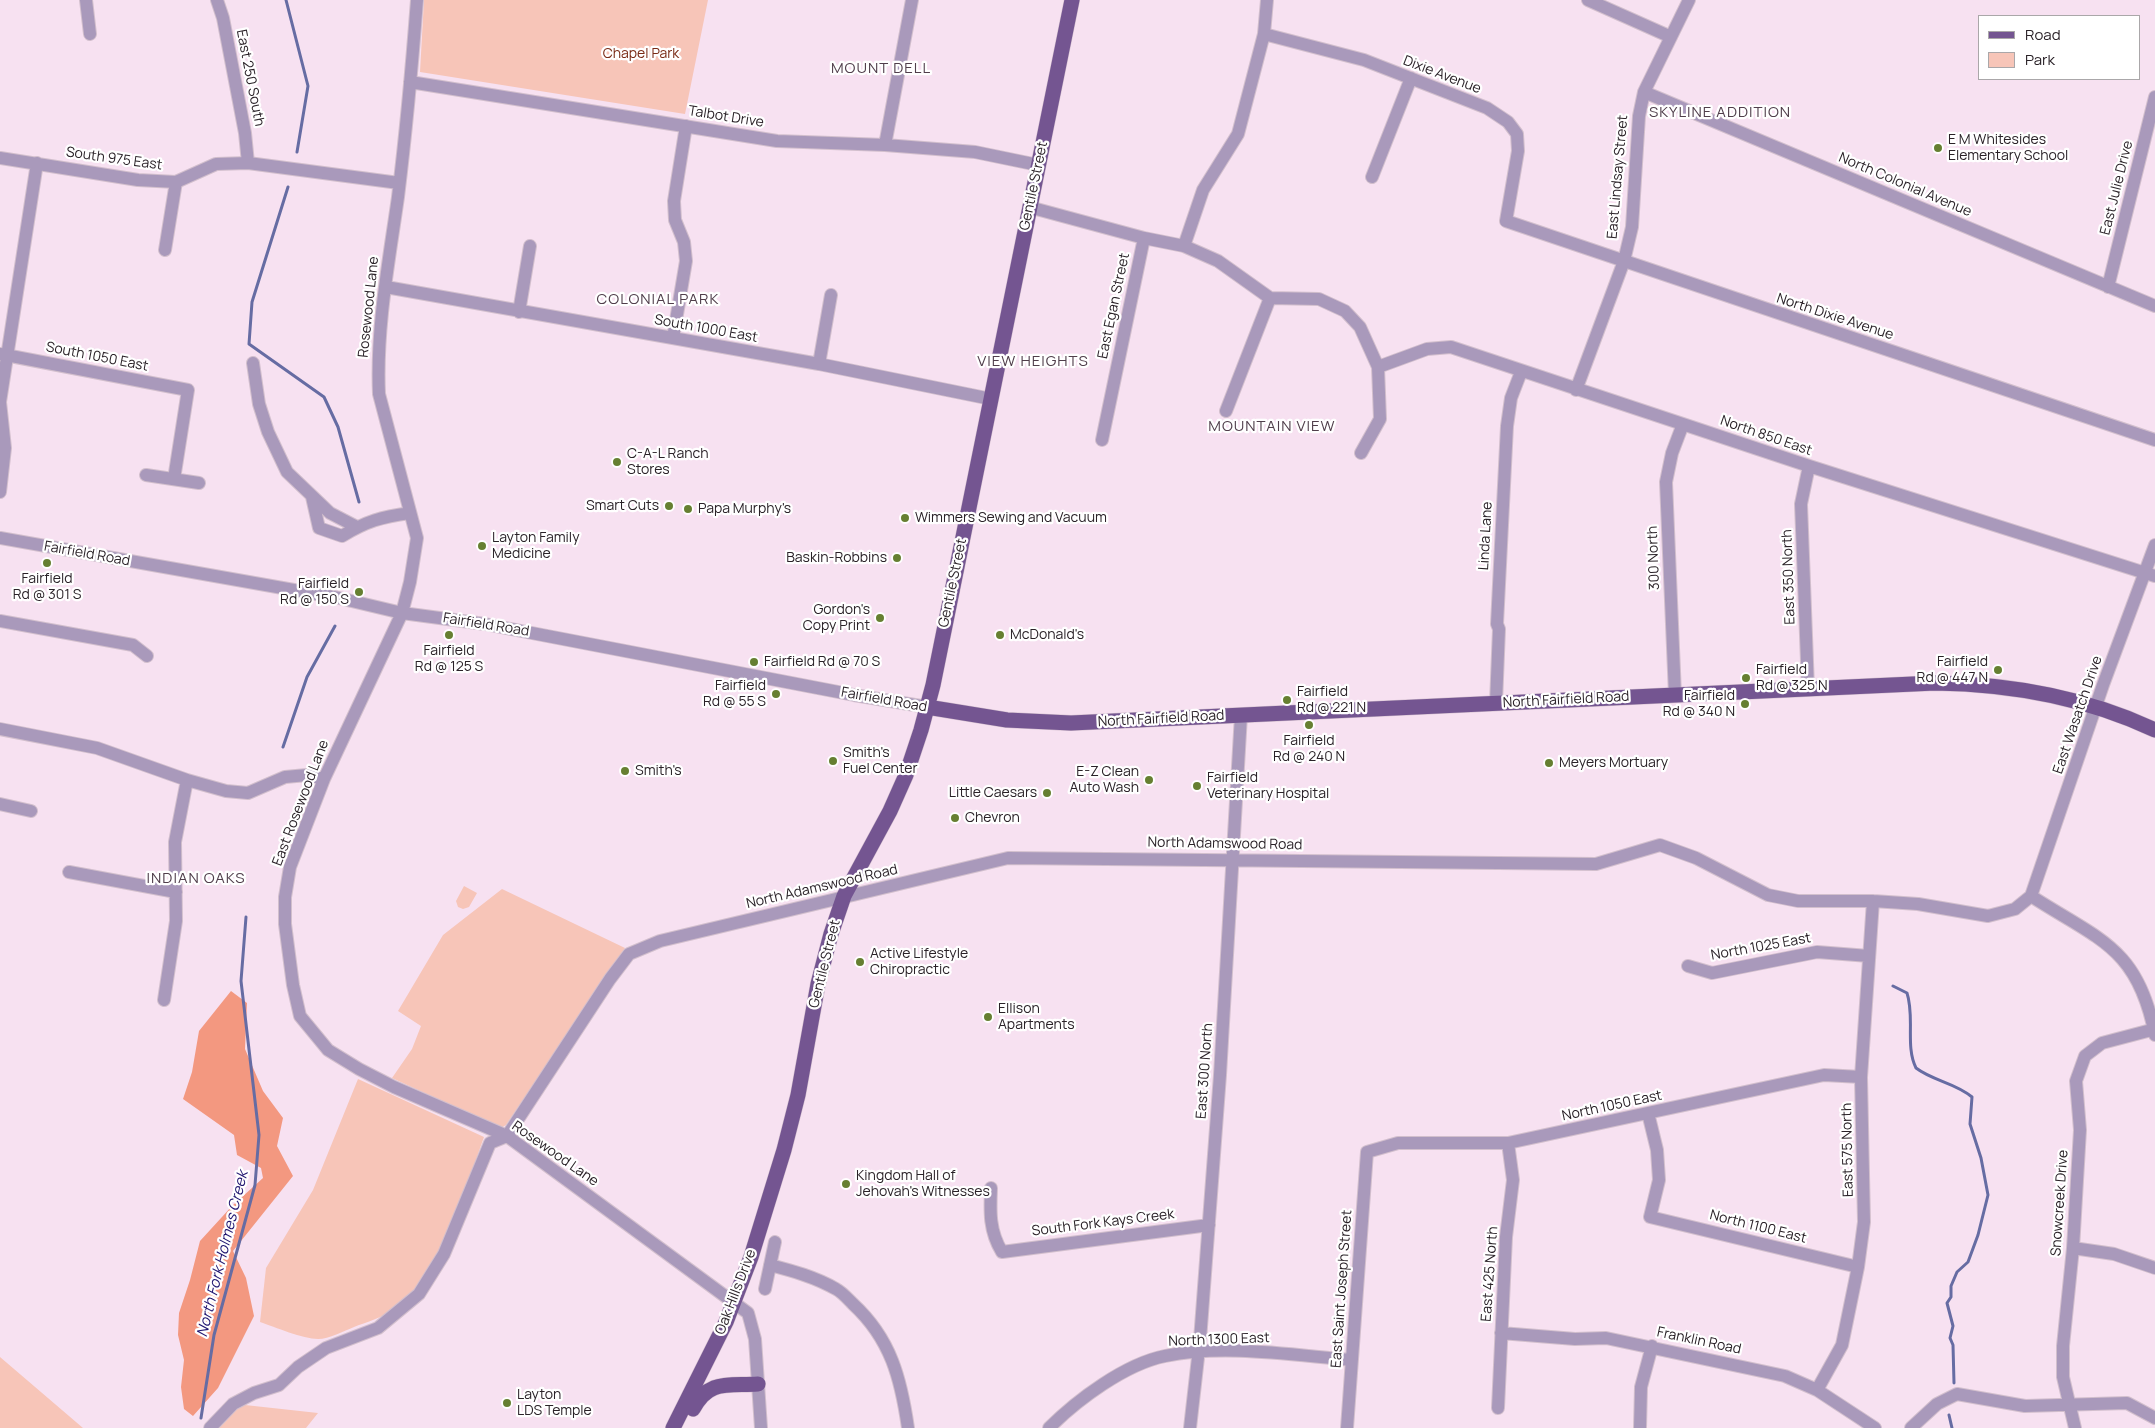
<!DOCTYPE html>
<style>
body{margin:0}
#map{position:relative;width:2155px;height:1428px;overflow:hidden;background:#f7e1f1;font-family:Manrope,sans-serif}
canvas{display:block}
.legend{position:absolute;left:1978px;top:15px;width:162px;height:65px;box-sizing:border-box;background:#fff;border:1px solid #aaa7a9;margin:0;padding:6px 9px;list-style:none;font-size:15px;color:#2a2228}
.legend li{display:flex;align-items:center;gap:10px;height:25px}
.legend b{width:25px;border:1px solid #aaa7a9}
</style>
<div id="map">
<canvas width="2155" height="1428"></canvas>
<ul class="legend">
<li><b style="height:6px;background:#745591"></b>Road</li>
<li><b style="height:14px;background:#f7c5b8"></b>Park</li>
</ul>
</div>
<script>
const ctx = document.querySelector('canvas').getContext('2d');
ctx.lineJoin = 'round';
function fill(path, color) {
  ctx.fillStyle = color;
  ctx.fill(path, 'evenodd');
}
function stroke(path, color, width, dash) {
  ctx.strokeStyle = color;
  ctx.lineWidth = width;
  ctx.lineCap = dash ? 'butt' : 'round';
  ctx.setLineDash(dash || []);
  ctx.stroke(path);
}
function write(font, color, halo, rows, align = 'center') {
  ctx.font = font + ' Manrope,sans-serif';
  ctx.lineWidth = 4.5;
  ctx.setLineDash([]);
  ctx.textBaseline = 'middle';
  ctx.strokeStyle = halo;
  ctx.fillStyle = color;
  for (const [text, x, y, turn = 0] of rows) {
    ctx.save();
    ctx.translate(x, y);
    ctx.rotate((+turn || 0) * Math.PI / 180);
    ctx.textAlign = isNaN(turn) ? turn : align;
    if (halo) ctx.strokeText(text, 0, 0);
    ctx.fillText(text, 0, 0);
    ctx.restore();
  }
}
fill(new Path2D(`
 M424,0H708L685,114L420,72Z
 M464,886L477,893L469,907L463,909L458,907L456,901Z
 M502,889L625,948L506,1125L501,1128L392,1078L412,1049L421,1026L398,1011L443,935Z
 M358,1079L484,1137C464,1192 444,1271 396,1308C384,1317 367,1322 354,1327C344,1331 329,1339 318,1339C303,1339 275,1327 260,1322L266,1268L313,1190Z
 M0,1357L83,1428H0Z
 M245,1405L318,1413L306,1428H214L236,1409Z`), '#f7c5b8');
fill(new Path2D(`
 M231,991L247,1003L245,1049L263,1091L283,1118L277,1146L293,1176L233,1251L246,1278L254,1316L218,1388L193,1416L184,1409L181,1387L184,1360L178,1335L179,1313L190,1280L200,1241L232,1206L263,1178L261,1168L237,1155L234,1135L183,1099L192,1072L199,1031Z`), '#f39880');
stroke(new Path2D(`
 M286,0L308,86L297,152
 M288,187L252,302L249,344L324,397L338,427L359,502
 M283,747L307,677L335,626
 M1893,986L1907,993C1915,1017 1905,1046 1916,1068C1933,1081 1956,1083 1972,1097L1970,1124L1981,1158L1988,1195L1978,1235L1968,1262L1957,1272L1951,1286V1297L1947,1303L1953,1326L1950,1338L1953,1345L1954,1383
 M1949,1415L1952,1428
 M201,1418L214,1335L255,1185L259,1135L241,981L246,917`), '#666ca3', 3);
const minor = new Path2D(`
 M86,0L90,34
 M217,0L223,18L245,133L248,163
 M417,0C412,66 406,132 398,197C389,261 376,328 379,394L417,538L410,582L402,613L324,779L290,867L285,897V924L293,985L300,1016L328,1050L359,1069L394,1087L507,1136L748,1313L755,1339L761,1428
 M1588,0L1671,37
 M1264,34L1364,60L1487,108L1508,122L1517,134L1518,151L1506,221L2155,440
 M410,82L777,141L885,145L975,152L1038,165
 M1644,92L2155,306
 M885,145L912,0
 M0,158L138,180L176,182L216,164L248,163L399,183
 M1372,177L1411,78
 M1029,207L1144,238L1184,246L1218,261L1270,298L1319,299L1345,311L1360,327L1378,367L1380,419L1361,453
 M1184,246L1203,190L1238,134L1264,34L1267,0
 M165,250L176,182
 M386,287L819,364L991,399
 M2108,287L2155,97
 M519,312L530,246
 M673,338L686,261L684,242L675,220L674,201L686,126
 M0,354L188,390L174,479
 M253,363L259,404L268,432L287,472L330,513L357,527
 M819,364L831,295
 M1378,367L1427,349L1451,347L1809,466L2155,576
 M1576,390L1624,261L1632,227L1639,116L1644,92L1689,0
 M1226,411L1270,298
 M1102,440L1144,238
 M146,475L199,483
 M0,492L5,448L0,402L37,163
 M312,497L319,528L342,536C367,521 381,517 410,513
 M0,538L339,598L402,613L485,624L854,695L927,707
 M0,621L133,645L147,656
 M1808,688L1801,504L1809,466
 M1675,695L1666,482L1672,453L1683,424
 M1496,703L1499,629L1497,624L1507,426L1511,398L1521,372
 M0,729L97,748L187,780L226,791L248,793L285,777L307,775L324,779
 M0,804L31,811
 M69,872L176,892
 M2031,896L2103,685L2155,545
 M2031,896C2099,940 2138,947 2155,1035
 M1688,966L1712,973L1817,952L1869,956
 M164,1000L176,921L175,842L187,780
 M1648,1113L1657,1150L1659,1180L1650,1217L1858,1267
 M991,1188C990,1211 989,1231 1002,1252L1209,1225
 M2073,1248L2114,1254L2155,1268
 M770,1265C793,1271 815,1277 836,1289C842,1292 848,1299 853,1304C891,1339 901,1379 908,1428
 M765,1289L775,1242
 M1501,1333L1575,1339L1606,1338L1785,1376L1817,1390L1875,1428
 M1817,1390L1842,1345L1858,1267L1864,1222L1861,1077L1873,901
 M1498,1408L1506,1237L1513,1180L1508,1143
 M210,1428L233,1404L254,1393L279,1385L298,1367L326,1348L378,1328L419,1294L444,1254L490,1143L507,1136L610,979L629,954L660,941L1008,858L1596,864L1660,845L1696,858L1768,895L1798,901H1873L1918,904L1988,916L2015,909L2031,896
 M1049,1428C1077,1400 1125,1364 1165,1356C1224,1344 1291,1355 1351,1360
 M1190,1428L1200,1340L1220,1075L1241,715
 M1347,1428L1367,1152L1398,1143H1508L1824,1075L1861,1077
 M1640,1428L1641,1387L1652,1346
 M1911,1428L1937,1404L1957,1394L2025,1406L2127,1403L2155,1418
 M2075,1428L2063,1377V1346L2073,1248L2080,1130L2076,1081L2085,1056L2102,1043L2155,1029`);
const major = new Path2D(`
 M927,707L1007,720L1071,723L1935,683C2010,684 2087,698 2155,730
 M693,1409C709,1379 728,1386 758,1384
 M673,1428L726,1322L751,1257L784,1150L798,1095L818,984L831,934L844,896L890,811L906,775L921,730L933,685L1072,0`);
stroke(minor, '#d2bfcd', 14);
stroke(major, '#d2bfcd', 16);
stroke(minor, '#a999bb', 12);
stroke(major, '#745591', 15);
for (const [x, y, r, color] of [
 [1938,148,5,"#667f31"],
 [617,462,5,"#667f31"],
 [669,506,5,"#667f31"],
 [688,509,5,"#667f31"],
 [905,518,5,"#667f31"],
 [482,546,5,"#667f31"],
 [897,558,5,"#667f31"],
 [47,563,5,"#667f31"],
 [359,592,5,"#667f31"],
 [880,618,5,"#667f31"],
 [449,635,5,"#667f31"],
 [1000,635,5,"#667f31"],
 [754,662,5,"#667f31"],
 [1998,670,5,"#667f31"],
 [1746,678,5,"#667f31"],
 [776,694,5,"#667f31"],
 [1287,700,5,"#667f31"],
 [1745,704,5,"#667f31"],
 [1309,725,5,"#667f31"],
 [833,761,5,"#667f31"],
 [1549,763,5,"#667f31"],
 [625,771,5,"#667f31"],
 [1149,780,5,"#667f31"],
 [1197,786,5,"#667f31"],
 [1047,793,5,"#667f31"],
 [955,818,5,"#667f31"],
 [860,962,5,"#667f31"],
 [988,1017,5,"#667f31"],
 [846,1184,5,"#667f31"],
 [507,1403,5,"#667f31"]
]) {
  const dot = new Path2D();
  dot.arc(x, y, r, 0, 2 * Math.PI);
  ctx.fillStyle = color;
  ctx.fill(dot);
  stroke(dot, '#fff', 2);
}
write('14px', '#792a15', '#fff', [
 ["Chapel Park",641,54]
]);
write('14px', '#2a2228', '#fff', [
 ["Dixie Avenue",1442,75,21],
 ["East 250 South",250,78,79],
 ["Talbot Drive",726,117,9],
 ["South 975 East",114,159,8],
 ["East Lindsay Street",1618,177,-85],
 ["North Colonial Avenue",1905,185,23],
 ["Gentile Street",1034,186,-78],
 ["East Julie Drive",2117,188,-76],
 ["East Egan Street",1114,306,-78],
 ["Rosewood Lane",369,307,-84],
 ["North Dixie Avenue",1835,317,18],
 ["South 1000 East",706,329,10],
 ["South 1050 East",97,357,11],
 ["North 850 East",1766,436,19],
 ["Linda Lane",1486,536,-87],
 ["Fairfield Road",87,554,10],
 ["300 North",1654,558,-92],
 ["East 350 North",1789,577,-92],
 ["Gentile Street",953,583,-78],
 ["Fairfield Road",486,625,9],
 ["Fairfield Road",884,700,10],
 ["North Fairfield Road",1566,700,-3],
 ["East Wasatch Drive",2078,715,-71],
 ["North Fairfield Road",1161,719,-3],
 ["East Rosewood Lane",301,803,-69],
 ["North Adamswood Road",1225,844,1],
 ["North Adamswood Road",822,887,-13],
 ["North 1025 East",1761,947,-10],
 ["Gentile Street",825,964,-76],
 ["East 300 North",1205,1071,-86],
 ["North 1050 East",1612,1106,-12],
 ["East 575 North",1848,1150,-91],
 ["Rosewood Lane",555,1154,35],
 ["Snowcreek Drive",2060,1203,-86],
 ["South Fork Kays Creek",1103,1223,-7],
 ["North 1100 East",1758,1227,14],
 ["East 425 North",1490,1274,-86],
 ["East Saint Joseph Street",1342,1289,-86],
 ["Oak Hills Drive",736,1292,-69],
 ["North 1300 East",1219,1340,-2],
 ["Franklin Road",1699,1341,12]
]);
write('14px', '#2a2228', '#fff', [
 ["E M Whitesides",1948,140],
 ["Elementary School",1948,156],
 ["C-A-L Ranch",627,454],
 ["Stores",627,470],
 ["Smart Cuts",659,506,"right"],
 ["Papa Murphy's",698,509],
 ["Wimmers Sewing and Vacuum",915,518],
 ["Layton Family",492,538],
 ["Medicine",492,554],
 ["Baskin-Robbins",887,558,"right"],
 ["Fairfield",47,579,"center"],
 ["Rd @ 301 S",47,595,"center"],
 ["Fairfield",349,584,"right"],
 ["Rd @ 150 S",349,600,"right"],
 ["Gordon's",870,610,"right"],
 ["Copy Print",870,626,"right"],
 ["McDonald's",1010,635],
 ["Fairfield",449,651,"center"],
 ["Rd @ 125 S",449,667,"center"],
 ["Fairfield Rd @ 70 S",764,662],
 ["Fairfield",1988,662,"right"],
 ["Rd @ 447 N",1988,678,"right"],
 ["Fairfield",1756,670],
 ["Rd @ 325 N",1756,686],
 ["Fairfield",766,686,"right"],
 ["Rd @ 55 S",766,702,"right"],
 ["Fairfield",1297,692],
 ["Rd @ 221 N",1297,708],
 ["Fairfield",1735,696,"right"],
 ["Rd @ 340 N",1735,712,"right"],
 ["Fairfield",1309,741,"center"],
 ["Rd @ 240 N",1309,757,"center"],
 ["Smith's",843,753],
 ["Fuel Center",843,769],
 ["Meyers Mortuary",1559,763],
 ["Smith's",635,771],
 ["E-Z Clean",1139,772,"right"],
 ["Auto Wash",1139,788,"right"],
 ["Fairfield",1207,778],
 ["Veterinary Hospital",1207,794],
 ["Little Caesars",1037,793,"right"],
 ["Chevron",965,818],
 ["Active Lifestyle",870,954],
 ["Chiropractic",870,970],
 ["Ellison",998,1009],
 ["Apartments",998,1025],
 ["Kingdom Hall of",856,1176],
 ["Jehovah's Witnesses",856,1192],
 ["Layton",517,1395],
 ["LDS Temple",517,1411]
], 'left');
ctx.letterSpacing = '1px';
write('15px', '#503e4b', '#fff', [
 ["MOUNT DELL",881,69],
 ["SKYLINE ADDITION",1720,113],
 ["COLONIAL PARK",658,300],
 ["VIEW HEIGHTS",1033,362],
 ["MOUNTAIN VIEW",1272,427],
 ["INDIAN OAKS",196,879]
]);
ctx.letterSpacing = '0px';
write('italic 15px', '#1e146f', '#fff', [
 ["North Fork Holmes Creek",223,1254,-76]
]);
</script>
